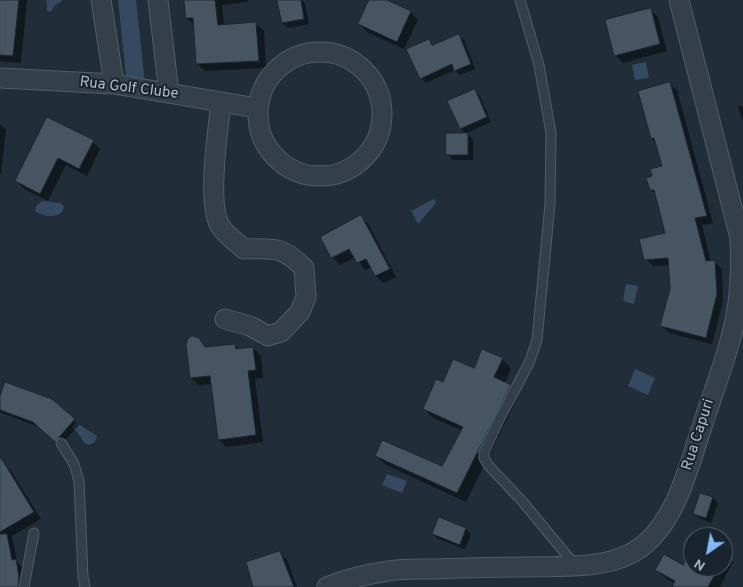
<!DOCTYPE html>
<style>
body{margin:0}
#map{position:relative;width:743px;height:587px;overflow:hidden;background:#212d39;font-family:Overpass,sans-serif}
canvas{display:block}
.north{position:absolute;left:683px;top:527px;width:50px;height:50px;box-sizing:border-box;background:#1a242e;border:1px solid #56606b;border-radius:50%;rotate:213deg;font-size:14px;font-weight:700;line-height:20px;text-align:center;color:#b0bac6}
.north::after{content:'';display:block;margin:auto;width:18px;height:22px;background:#84b9f7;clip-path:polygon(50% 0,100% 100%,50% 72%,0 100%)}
</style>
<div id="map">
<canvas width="743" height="587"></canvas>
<div class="north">N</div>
</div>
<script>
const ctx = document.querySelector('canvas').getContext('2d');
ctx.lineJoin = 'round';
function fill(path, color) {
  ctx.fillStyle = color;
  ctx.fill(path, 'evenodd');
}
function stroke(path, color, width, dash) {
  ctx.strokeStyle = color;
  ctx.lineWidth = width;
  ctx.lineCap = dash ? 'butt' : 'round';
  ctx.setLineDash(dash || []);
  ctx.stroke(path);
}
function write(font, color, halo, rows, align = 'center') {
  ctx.font = font + ' Overpass,sans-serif';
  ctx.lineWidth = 4;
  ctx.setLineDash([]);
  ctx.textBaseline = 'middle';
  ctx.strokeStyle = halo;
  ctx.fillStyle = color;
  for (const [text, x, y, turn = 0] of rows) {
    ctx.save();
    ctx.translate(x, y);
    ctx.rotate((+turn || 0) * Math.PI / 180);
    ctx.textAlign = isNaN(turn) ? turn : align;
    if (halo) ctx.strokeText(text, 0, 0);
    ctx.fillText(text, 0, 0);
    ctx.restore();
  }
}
fill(new Path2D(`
 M46,0H62L60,3L56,4L50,12L47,11V3Z
 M646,62L649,78L635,80L632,65Z
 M434,199L436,203L418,224L411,211Z
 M43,201L61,203L64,207C61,219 45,217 36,212C35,206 37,204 43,201Z
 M626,284L638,286L634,304L623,301Z
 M635,369L655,378L648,395L628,386Z
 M75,422L97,436L95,442L89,445L84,443L81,437L72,427Z
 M387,474L407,481L402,493L382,485Z`), '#354a60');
fill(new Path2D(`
 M0,0H27L21,63L0,61Z
 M185,0H248V2L222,5L224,26L256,24L264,31L266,68L205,71L197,64L195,25L187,18Z
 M291,0H302L305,3L309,24L288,28L283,23Z
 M371,0H384L410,12L418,20L404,49L367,32L360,24Z
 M651,10L658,17L667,51L623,63L615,55Z
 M459,35L464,40L475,69L460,75L455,70L426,83L421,78L429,40L434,45Z
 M670,84L677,90L713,223L702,225L711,262H715L722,269L723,301L712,344L669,333L662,326L671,289L670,265L653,266L646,259L666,234L657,196L651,190L653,177L663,167L657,144L652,139L639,91Z
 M475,91L480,96L491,122L466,133L473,139V160H453L448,155L467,134L461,129L449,102Z
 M738,106H743V125V124Z
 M48,119L93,142L100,149L87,176L66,165L48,201L24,189L17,181Z
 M0,124L6,130L1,174H0Z
 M361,217L369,225L396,277L384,283L376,276L372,267L365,270L355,257L340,265L333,258L355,247L354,245L333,256V258L322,237Z
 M198,339L207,348L235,345L240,350L253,348L261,356L263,378L255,379L263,442L226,447L219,439L212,384L199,385L191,378Z
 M502,359L511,368L505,383L510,386L519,395L466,502L386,465L376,456L443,468L463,431L433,418L424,409L443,383Z
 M0,400L74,420L79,425L60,446L39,427L2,413L0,411Z
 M4,464L11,471L41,519L12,536L17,562L23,568L26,587H0V466Z
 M701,494L713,498L718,503L711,523L699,518L694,513Z
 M466,529L471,534L465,549L438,539L433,534Z
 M693,549V567H723V554L733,562L720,587H674L675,584L664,577L656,570L683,567Z
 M279,552L287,560L297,587H254Z`), '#0007');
stroke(new Path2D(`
 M127,0L135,75`), '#354a60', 18);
const building = new Path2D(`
 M0,0H19L13,56L0,55Z
 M184,0H215L218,25L256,22L259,61L196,64L193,18H186Z
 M277,0H301L304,19L282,23Z
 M369,0H387L411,11L397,42L358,24Z
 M651,8L660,44L614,56L605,20Z
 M459,34L471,64L454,71L452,64L420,79L406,49L429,39L432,45Z
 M670,82L707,216L695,218L706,261L715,260L717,294L706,338L660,326L670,289L668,258L644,260L639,239L665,233L654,190H650L646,178L652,176L650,169L662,166L654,138L651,139L638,91Z
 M475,89L487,117L460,129L447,101Z
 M47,117L94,140L79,169L58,158L40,194L15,181Z
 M446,133H468V155H446Z
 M361,215L390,269L375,276L366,259L357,263L349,249L331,258L320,237Z
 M193,336L199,338L205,347L235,344L236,349L253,347L256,370L248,371L256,435L218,440L210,376L190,378L186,344L188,338Z
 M482,349L503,358L494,377L511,385L457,493L375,456L382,440L442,466L463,427L423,409L436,379L443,382L453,359L474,368Z
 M5,382L52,399L75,419L55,442L33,422L0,410V396Z
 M0,456L34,512L0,532Z
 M700,493L713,497L706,518L693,514Z
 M439,517L466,528L460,545L432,534Z
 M0,534H7L12,560L16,559L19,577L18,587H0Z
 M693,547V567H719L708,587H672L675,581L655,570L664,554L683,565Z
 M280,551L294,587H253L246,562Z`);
fill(building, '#475563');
stroke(building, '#1c2630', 1);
const lane = new Path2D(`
 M520,0L539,65L551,133L550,204L537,340L529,363L499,420L484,452V458L488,465L522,501L575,565
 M61,443L74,464L79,481L83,577L85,587
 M24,587L34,533`);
const street = new Path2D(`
 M101,0L114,84
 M158,0L169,93
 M258 114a62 62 0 1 1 124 0a62 62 0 1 1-124 0Z
 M0,78L114,84L257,108
 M221,103C218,130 206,207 221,227C226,235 236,242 244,249C274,249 281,245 304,268L306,297L300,312L281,332L268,336L250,326L225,319
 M327,587C346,579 368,574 389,571C404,568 419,569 434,569C463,568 492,567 521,567C561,566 614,571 645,544C677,517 688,468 701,430C714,388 732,346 738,303C741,281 741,260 740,238L679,0`);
stroke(lane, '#535d67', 11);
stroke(street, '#535d67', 21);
stroke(lane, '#353f49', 9);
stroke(street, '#353f49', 19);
write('15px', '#b0bac6', '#1a242e', [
 ["Rua Golf Clube",129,89,7],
 ["Rua Capuri",699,435,-72]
]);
</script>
